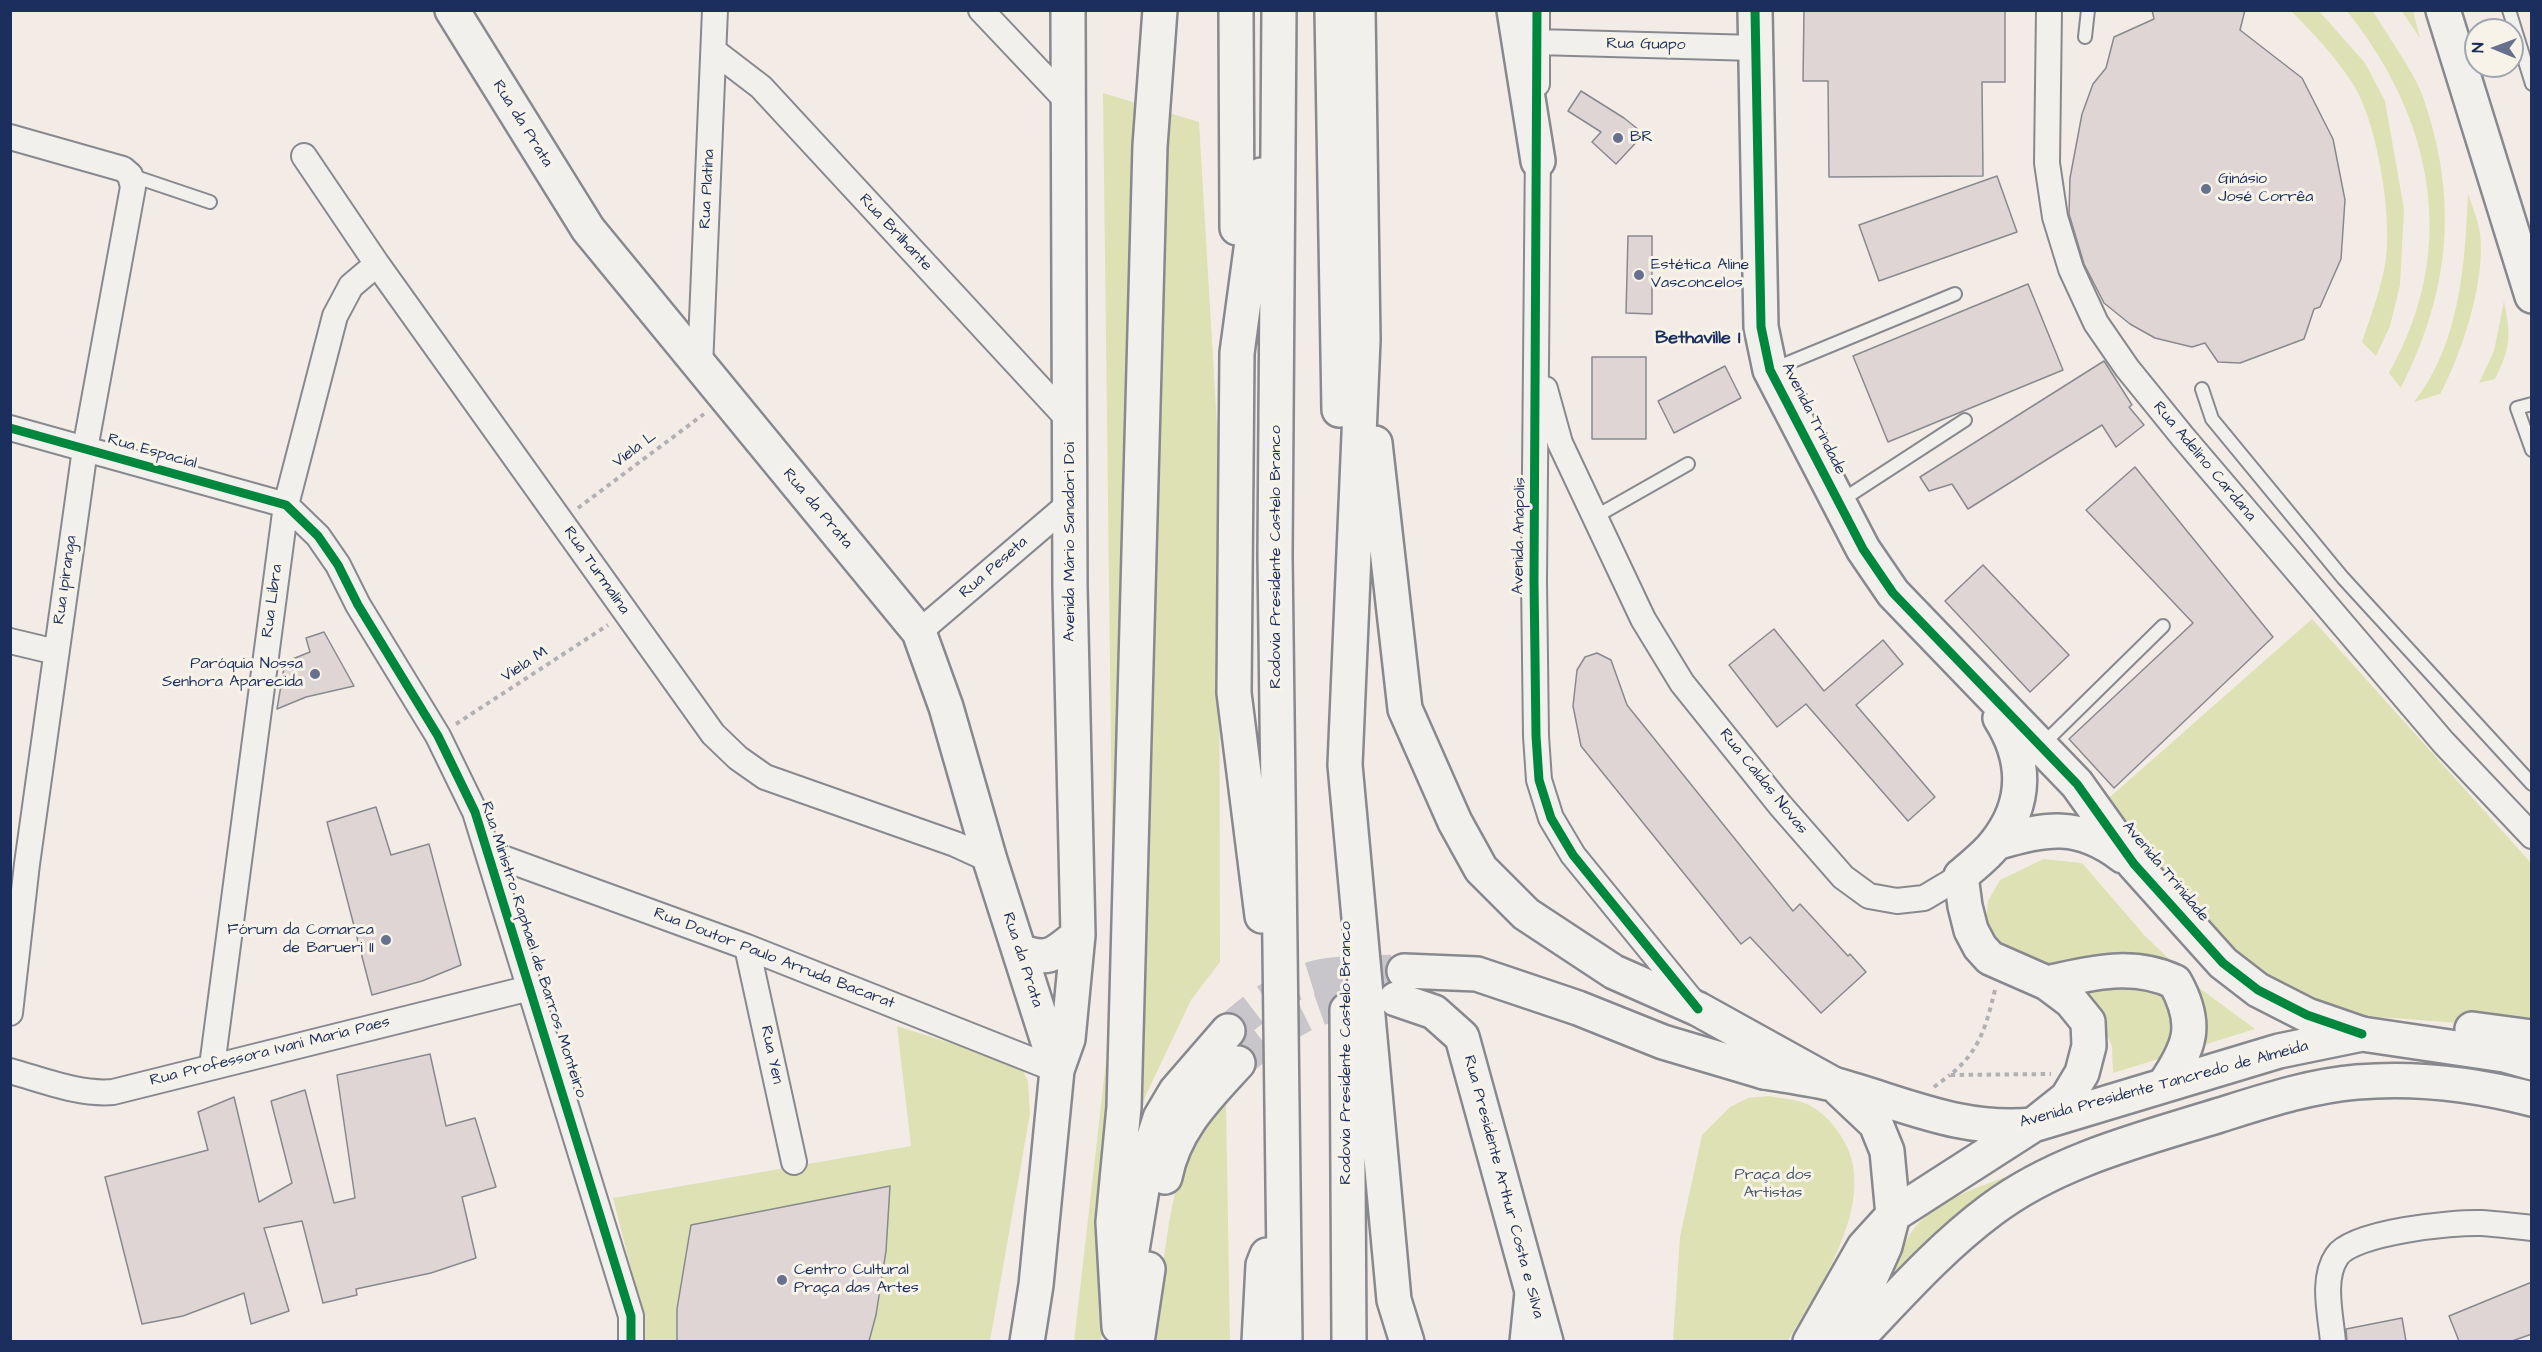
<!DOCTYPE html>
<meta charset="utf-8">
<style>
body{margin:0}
#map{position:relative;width:2542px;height:1352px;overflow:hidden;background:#f3ece6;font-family:"Architects Daughter",sans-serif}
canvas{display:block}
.frame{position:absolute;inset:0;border:12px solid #1b2f5e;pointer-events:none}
.north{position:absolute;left:2464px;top:18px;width:60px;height:60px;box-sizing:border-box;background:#f7f3e8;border:2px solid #9fa5b1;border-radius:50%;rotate:271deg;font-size:16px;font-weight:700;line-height:24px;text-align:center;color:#1b2f5e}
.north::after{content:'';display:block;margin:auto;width:21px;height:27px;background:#67718e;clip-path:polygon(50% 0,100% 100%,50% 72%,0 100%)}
</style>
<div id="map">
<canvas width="2542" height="1352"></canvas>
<div class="frame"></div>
<div class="north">N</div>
</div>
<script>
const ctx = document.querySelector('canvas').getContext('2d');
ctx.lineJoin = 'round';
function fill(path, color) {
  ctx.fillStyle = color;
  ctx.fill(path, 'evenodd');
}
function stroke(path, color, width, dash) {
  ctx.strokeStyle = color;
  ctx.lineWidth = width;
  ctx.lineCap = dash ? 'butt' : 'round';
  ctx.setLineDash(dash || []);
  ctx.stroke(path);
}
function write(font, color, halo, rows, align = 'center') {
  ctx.font = font + ' "Architects Daughter",sans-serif';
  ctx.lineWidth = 6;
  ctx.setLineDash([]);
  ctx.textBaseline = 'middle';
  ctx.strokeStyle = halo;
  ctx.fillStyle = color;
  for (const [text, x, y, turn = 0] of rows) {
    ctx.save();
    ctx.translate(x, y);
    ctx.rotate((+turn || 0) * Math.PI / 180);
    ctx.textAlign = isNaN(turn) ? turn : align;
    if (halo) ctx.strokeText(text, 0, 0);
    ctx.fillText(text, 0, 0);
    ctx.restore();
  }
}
fill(new Path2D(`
 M2291,11H2319L2365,63L2385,101L2404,209L2400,285L2390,326L2376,356L2362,342C2371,315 2382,287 2386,258C2392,214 2377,122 2353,84C2335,56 2314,34 2291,11Z
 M2347,11H2373C2386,34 2415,73 2423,97C2459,201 2450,290 2401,388L2389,373C2460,248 2433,119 2347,11Z
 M2401,11H2413L2420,38L2403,13Z
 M1103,93L1199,122L1219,460L1220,962L1191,1000L1145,1097L1120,1206L1101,1341L1074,1342L1114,991Z
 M2468,193C2472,206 2478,220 2480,233C2486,280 2462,353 2440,394L2414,402C2460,344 2465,264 2468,193Z
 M2504,301C2511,337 2511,346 2495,379L2479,383L2494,351Z
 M2312,619L2531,863V1033L2502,1026L2377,1017L2312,1006L2215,946L2102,804Z
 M2044,859L2082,863L2145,936L2202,990L2255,1029L2113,1073L2112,1046L2092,1002L1998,954L1985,935L1988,901L2000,880Z
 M897,1026L1020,1065L1028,1081L1030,1114L990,1341H642L645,1323L613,1198L911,1146Z
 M1768,1096C1780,1098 1793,1099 1804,1103C1820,1109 1832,1122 1841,1136C1882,1198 1819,1287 1788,1341H1673L1680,1237L1702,1135L1730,1107L1748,1098Z
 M1226,1105L1230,1341L1154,1342L1155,1315L1169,1223L1184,1145L1216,1107Z
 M2013,1174C1963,1207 1927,1243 1887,1287C1894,1271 1899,1254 1907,1239C1928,1201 1975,1189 2013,1174Z`), '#dde1b4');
const building = new Path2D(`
 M1804,10H2005V82H1982L1983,176L1829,177L1828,81H1803Z
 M2152,10H2245L2240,30L2302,78L2333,139L2345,200L2341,259L2320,307L2314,309L2304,339L2240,363L2218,362L2205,343L2192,347L2155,338L2130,324L2104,303L2084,264L2069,214L2070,178L2082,114L2093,84L2106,68L2114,37L2154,19Z
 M1581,91L1624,118L1644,134L1616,164L1592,142L1601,132L1568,111Z
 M1997,176L2017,232L1879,281L1859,225Z
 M1628,236H1652V314L1626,313Z
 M2028,284L2063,370L1888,442L1853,356Z
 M1592,357H1646V439H1592Z
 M2104,361L2132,405L2129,407L2144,425L2116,447L2102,425L1968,509L1952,484L1929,491L1920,477Z
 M1725,366L1741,398L1674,433L1658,401Z
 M2135,467L2273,637L2114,788L2069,739L2193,623L2086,510Z
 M1983,565L2069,655L2030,692L1945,601Z
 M1774,629L1824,691L1883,640L1903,664L1856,705L1935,797L1908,821L1806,704L1777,727L1729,665Z
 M324,632L354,686L306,697L277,709L285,662L310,652L306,638Z
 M1597,653L1611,660L1627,705L1793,911L1800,904L1848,956L1850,954L1866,972L1821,1013L1750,937L1741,944L1581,746L1573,706L1577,670L1585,657Z
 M376,807L391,855L429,844L461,965L422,981L372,995L327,822Z
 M430,1054L446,1126L475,1118L496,1187L462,1197L476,1258L431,1273L356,1289L357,1295L323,1303L302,1221L264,1228L289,1311L251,1324L244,1293L183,1316L142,1324L105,1177L208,1150L198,1112L234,1097L259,1202L292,1183L271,1101L305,1090L334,1203L355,1198L337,1075Z
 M890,1186L886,1251L876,1315L869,1341H677V1309L691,1225Z
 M2532,1282V1334L2512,1341H2459L2449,1316Z
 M2402,1318L2406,1341H2347L2346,1329Z`);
fill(building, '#e0d5d5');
stroke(building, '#88898f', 1.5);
stroke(new Path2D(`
 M1228,1031C1255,1007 1288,981 1324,975C1350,971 1378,972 1404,971
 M1238,1063C1266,1039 1301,1010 1339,1004C1352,1002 1365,1002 1377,1001`), '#c8c6cb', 33, [33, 16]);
const lane = new Path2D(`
 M2509,10L2532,84
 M2085,37L2088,10
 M130,175L210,202
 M1771,370L1955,294
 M2202,389L2212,419L2343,578L2532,784
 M2532,404L2517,408L2532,450
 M1839,502L1965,420
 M1593,518L1688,464
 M2041,746L2163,626`);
const street = new Path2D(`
 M981,10L1069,103
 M1537,10V84
 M2049,10L2047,163L2055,217L2071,269L2096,323L2127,368L2183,437L2443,742L2532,836
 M1537,42L1755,48
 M714,51L761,87L1070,421
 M10,137L123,169L130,175L133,187L85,449L27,864L10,1013
 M1538,146L1534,580L1536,736L1539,780L1551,818L1573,855L1697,1007
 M304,156L377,264L713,734L738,758L765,777L955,844L990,860
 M700,367L715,10
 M1545,389L1560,443L1643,619L1682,683L1780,805L1843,877L1869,896L1897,901L1924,898L1961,876
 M10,428L286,505L318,536L338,565L358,605L438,736L475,812L631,1316V1342
 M919,632L1070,503
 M10,641L56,652
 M489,853L747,947L1057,1070
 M747,947L794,1162
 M212,1066L286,505L335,316L351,286L377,264
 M10,1071C43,1080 79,1095 113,1092L530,988
 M2333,1342C2331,1316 2321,1279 2337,1256C2353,1232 2453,1222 2481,1223C2498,1224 2515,1226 2532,1228`);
const secondary = new Path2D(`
 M452,10L588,229L919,632L946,707L990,860L1057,1070
 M1755,10L1761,327L1770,370L1863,549L1893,593L2077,784L2134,864L2223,963L2258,990L2307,1015L2362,1034
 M1996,843C2047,828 2078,822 2123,856
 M1961,876C1972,866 1986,856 1995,844C2028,803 2026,759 2000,718
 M1020,951C1049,962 1055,954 1078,935
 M1404,971L1477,974L1578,1008L1663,1042L1764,1072
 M1396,999L1434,1012L1462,1037L1546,1342
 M1165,1177C1174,1129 1206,1098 1238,1063
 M1124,1299L1147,1159L1160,1118L1176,1091L1228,1031
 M1027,1342L1036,1285L1057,1070L1068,1039L1078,935L1070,587L1068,10
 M1137,1342L1148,1269`);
const primary = new Path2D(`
 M2443,10L2532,296
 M2047,983C2090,973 2133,962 2175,982C2199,1025 2190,1047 2164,1085
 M2472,1029L2532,1037
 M1764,1072C1788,1076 1813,1079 1836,1085C1905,1104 1961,1132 2033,1125L2279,1051L2362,1034L2504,1055L2532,1063
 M1840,1090L1876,1124L1887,1151L1893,1215L1885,1246L1842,1342
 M1810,1342L1864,1247L1893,1215L2033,1125L2067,1098L2082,1073L2089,1046L2088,1022L2071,1001L2047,983L1990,958L1980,947L1971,930L1965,906L1961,876
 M1854,1342C1898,1296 1940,1248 1991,1210C2057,1160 2143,1139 2220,1115C2265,1101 2310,1086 2357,1082C2416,1077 2474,1084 2532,1099`);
const highway = new Path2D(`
 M1236,10L1237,228
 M1279,10L1275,555L1285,1342
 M1332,10L1339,410
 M1358,10L1363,340L1345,765L1394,1300L1407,1342
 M1514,10L1538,161
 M1261,175L1237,353L1234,693L1262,916
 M1375,443L1405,709L1455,822L1481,869L1526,914L1614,972L1698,1009L1835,1085
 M1347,1010L1349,1342
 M1119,1327L1113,1222L1124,1107L1150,146L1160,10
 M1259,1342L1263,1265L1267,1255
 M1527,1342L1532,1293`);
stroke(lane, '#88898f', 16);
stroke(street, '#88898f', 28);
stroke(secondary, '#88898f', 38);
stroke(primary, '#88898f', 38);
stroke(highway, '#88898f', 38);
stroke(new Path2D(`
 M578,508L704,414
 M456,724L608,625
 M1995,990C1986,1026 1980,1051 1950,1075L2051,1074
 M1934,1087L1950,1075`), '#b1b1b4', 4, [4.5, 4.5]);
stroke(lane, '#f2f0ec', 12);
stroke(street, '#f2f0ec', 24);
stroke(secondary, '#f2f0ec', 33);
stroke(primary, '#f2f0ec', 33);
stroke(highway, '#f2f0ec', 33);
stroke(new Path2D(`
 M1537,10L1534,580L1536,736L1539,780L1551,818L1573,855L1698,1009
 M1755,10L1761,327L1770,370L1863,549L1893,593L2077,784L2134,864L2223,963L2258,990L2307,1015L2362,1034
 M10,428L286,505L318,536L338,565L358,605L438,736L475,812L631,1316V1342`), '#00873e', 9);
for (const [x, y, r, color] of [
 [1618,138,6,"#67718e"],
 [2206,189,6,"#67718e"],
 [1639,275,6,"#67718e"],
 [315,674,6,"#67718e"],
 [386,940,6,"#67718e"],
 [782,1280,6,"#67718e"]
]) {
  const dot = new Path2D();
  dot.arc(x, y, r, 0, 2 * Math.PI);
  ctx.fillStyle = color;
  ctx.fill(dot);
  stroke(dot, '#f7f3e8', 2);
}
write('16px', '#1b2f5e', '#f7f3e8', [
 ["Rua Guapo",1646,45,1],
 ["Rua da Prata",522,124,58],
 ["Rua Platina",708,189,-87],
 ["Rua Brilhante",895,233,47],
 ["Avenida Trindade",1813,419,63],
 ["Viela L",635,450,-37],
 ["Rua Espacial",152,452,16],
 ["Rua Adelino Cardana",2204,462,50],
 ["Rua da Prata",817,509,50],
 ["Avenida Anápolis",1520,536,-89],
 ["Avenida Mário Sanadori Doi",1071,542,-90],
 ["Rodovia Presidente Castelo Branco",1277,557,-90],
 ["Rua Peseta",994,568,-41],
 ["Rua Turmalina",596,571,55],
 ["Rua Ipiranga",66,580,-82],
 ["Rua Libra",273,601,-82],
 ["Viela M",525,665,-33],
 ["Rua Caldas Novas",1763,782,51],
 ["Avenida Trinidade",2165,872,50],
 ["Rua Ministro Raphael de Barros Monteiro",533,950,72],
 ["Rua Doutor Paulo Arruda Bacarat",774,959,21],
 ["Rua da Prata",1022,960,72],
 ["Rua Professora Ivani Maria Paes",270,1052,-14],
 ["Rodovia Presidente Castelo Branco",1347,1053,-90],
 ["Rua Yen",771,1055,78],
 ["Avenida Presidente Tancredo de Almeida",2164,1085,-15],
 ["Rua Presidente Arthur Costa e Silva",1503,1187,75]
]);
write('16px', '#1b2f5e', '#f7f3e8', [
 ["BR",1630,138],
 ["Ginásio",2218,180],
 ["José Corrêa",2218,198],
 ["Estética Aline",1651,266],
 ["Vasconcelos",1651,284],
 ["Paróquia Nossa",303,665,"right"],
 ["Senhora Aparecida",303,683,"right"],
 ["Fórum da Comarca",374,931,"right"],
 ["de Barueri II",374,949,"right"],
 ["Centro Cultural",794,1271],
 ["Praça das Artes",794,1289]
], 'left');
write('16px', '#475969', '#f7f3e8', [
 ["Praça dos",1773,1176],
 ["Artistas",1773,1194]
]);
write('bold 18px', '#1b2f5e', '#f7f3e8', [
 ["Bethaville I",1698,339]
]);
</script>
